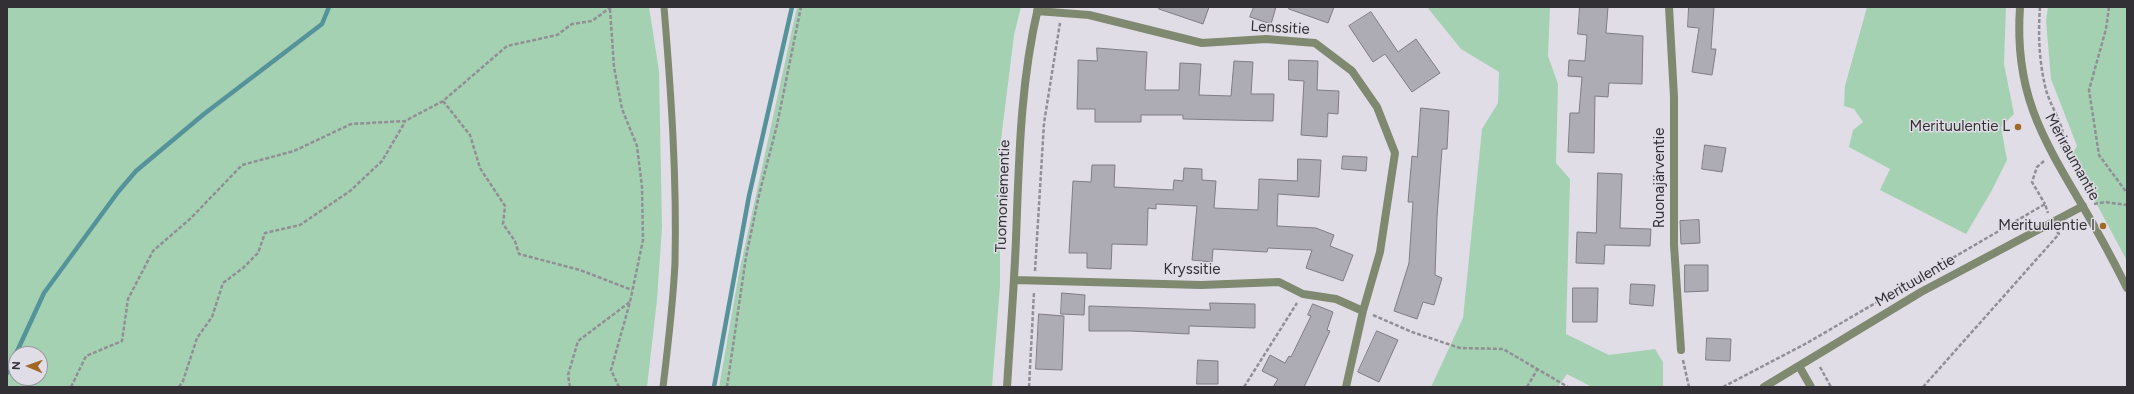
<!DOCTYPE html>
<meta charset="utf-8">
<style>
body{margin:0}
#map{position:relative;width:2134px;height:394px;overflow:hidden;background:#e0dde7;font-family:Figtree,sans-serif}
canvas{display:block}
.frame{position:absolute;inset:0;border:8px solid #323034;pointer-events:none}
.north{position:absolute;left:8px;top:346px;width:40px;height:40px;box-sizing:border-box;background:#e0dde7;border:1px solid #9a989f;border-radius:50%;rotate:272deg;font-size:11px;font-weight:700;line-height:16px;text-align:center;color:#323034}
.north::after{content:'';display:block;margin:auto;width:14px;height:18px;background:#a16926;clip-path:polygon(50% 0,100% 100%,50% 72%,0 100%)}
</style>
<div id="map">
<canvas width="2134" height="394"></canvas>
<div class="frame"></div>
<div class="north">N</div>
</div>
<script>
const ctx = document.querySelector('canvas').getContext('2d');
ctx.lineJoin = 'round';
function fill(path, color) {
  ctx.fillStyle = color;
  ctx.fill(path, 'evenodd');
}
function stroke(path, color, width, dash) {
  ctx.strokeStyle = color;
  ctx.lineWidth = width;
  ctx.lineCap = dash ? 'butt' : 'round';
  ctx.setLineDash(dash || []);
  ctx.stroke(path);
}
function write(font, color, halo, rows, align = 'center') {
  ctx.font = font + ' Figtree,sans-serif';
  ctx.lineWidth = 3;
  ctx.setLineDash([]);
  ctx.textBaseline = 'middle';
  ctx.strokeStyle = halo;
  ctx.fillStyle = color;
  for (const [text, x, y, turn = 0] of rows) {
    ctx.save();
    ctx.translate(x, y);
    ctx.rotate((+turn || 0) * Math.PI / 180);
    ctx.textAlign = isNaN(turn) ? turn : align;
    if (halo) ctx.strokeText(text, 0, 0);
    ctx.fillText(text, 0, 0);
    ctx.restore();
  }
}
fill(new Path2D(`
 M7,7H649L659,71L662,227L657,300L647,387H7ZM16,354H40V378H16Z
 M797,7H1021L1014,35L1000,148V286L992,387H719L739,273Z
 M1427,7H1550L1548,56L1558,84L1556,163L1570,179L1566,334L1609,355L1655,349L1663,362V387H1592L1567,374L1558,387H1431L1463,318L1482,129L1498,103L1499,72L1461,49Z
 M1867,7H2006L2004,64L2014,114L2001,127L2007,160L1991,192L1966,234L1880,190L1890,169L1849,147L1853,130L1863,122L1854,109L1844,106L1845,86Z
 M2048,7H2127V261L2071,156L2077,146L2051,79L2046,21Z`), '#a5d1b3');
stroke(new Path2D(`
 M7,373L44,293L118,192L136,171L204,114L322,24L329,7
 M714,387L749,196L792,7`), '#55939b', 4.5);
const building = new Path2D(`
 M1159,7H1209L1203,24L1159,9Z
 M1254,7H1276L1271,24L1250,17Z
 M1289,7H1334L1328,23L1289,9Z
 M1580,7H1608L1606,33L1643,36L1642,84L1609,83L1608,97L1595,96L1594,153L1568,152L1570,113H1579L1582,77L1568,76L1569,60L1585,61L1587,35L1578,34Z
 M1689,7H1714L1711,49H1716L1712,75L1692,72L1699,28L1688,27Z
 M1371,12L1398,52L1416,39L1440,73L1412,92L1385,54L1373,62L1349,26Z
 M1097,48L1147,52L1145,90H1179L1180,63L1201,64L1199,95L1231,96L1234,61L1253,62L1251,94H1274L1273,121L1183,119V115H1141V122H1095V109H1077L1078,73V60L1097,61Z
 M1289,60L1318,61L1317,90L1339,91L1338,114L1328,113L1327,137L1301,135L1304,81L1289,80Z
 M1421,108L1449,111L1447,149H1442L1437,217L1435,275L1442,278L1434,305L1423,302L1417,319L1394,311L1409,263L1413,202H1408L1412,156L1417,157Z
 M1705,145L1726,148L1722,172L1702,169Z
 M1343,156L1367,157L1366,171L1342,169Z
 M1298,159L1321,160L1319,197L1278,194L1277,226L1316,228L1334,235L1330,246L1353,255L1343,281L1306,268L1312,250L1268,248L1267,252L1213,249L1212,262L1192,260L1197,206L1156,204V209L1148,208L1147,245L1112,244L1111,269L1087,268V253H1069L1073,181L1091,182L1092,165H1115L1114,187L1173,190L1174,180L1183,181L1184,168L1202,169V180L1216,181L1214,208L1258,210L1259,179L1297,181Z
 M1598,173L1622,174L1620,228L1651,229L1650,246L1605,245L1604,264L1576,263L1577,232L1596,233Z
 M1699,220L1700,243L1681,244L1680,221Z
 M1685,265H1708V291L1685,292Z
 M1631,284L1655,285L1653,306L1630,304Z
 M1573,288H1598L1597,322H1573Z
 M1062,293L1085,295L1084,315L1061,314Z
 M1210,303L1255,304V328L1189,326V334L1130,331H1089V306L1210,310Z
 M1313,304L1333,312L1327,330L1330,331L1313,368L1304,387H1273L1278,379L1262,371L1270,355L1285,363L1289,356L1291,357L1311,316L1308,315Z
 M1039,314L1064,316L1062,370L1036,369Z
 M1377,331L1398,340L1379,382L1358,372Z
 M1707,338L1731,339L1730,361L1706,360Z
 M1198,360L1218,361V384H1197Z`);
fill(building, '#adabb4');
stroke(building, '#7e7c84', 1);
stroke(new Path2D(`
 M2040,7C2038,35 2039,62 2046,90C2051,108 2065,125 2064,145L2061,148
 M2109,7L2106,29L2089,90L2099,155L2127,193
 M610,9L614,67L622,109L637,146L642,187L643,240L630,302L611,370L619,387
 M443,101L470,135L480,168L505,206L503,224L515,241L519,254L580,270L632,290
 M2044,161L2037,167L2032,182L2045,204
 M2094,204L2105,202L2127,205
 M1035,271L1044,123L1060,23
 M1373,315L1412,332L1460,348L1503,349L1568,387
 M1683,360L1689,387
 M1820,367L1831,387
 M71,387L86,356L122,341L128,299L153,251L191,218L242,165L294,151L351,124L405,121L443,101L507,46L557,35L572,24L592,21L611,7
 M179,387L183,381L197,338L212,317L223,283L243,268L258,253L265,233L300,225L350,191L382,161L405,122
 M570,387L568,375L578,341L630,302
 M727,387L746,257L759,195L777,125L801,7
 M1029,387L1034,292
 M1244,387L1297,303
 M1527,387L1537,370
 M1723,387L1807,343L2045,204L2048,213
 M1923,387L2059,234L2057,232`), '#918f96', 2.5, [4, 2]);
stroke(new Path2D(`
 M663,387C668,346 673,304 675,263C677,177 671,92 664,7`), '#7e8970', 7);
stroke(new Path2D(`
 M1669,7L1674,97V245L1681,350
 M2020,7C2014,91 2041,136 2082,205C2098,232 2113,260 2127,288
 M1037,11L1089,15L1202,43L1266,39L1315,43L1352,71L1377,107L1395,153L1380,252L1363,311L1346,387
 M1014,280L1201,285L1279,282L1303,294L1336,299L1363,311
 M1799,366L1811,387
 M1007,387C1010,338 1014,288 1016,239C1019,161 1020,84 1038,8
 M1764,387L1921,292L2083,206`), '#7e8970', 8);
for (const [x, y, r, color] of [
 [2018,127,4,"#a16926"],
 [2103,226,4,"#a16926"]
]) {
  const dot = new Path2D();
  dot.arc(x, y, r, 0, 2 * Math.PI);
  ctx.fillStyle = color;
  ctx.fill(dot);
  stroke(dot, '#e0dde7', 1.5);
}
write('15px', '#323034', '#e0dde7', [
 ["Lenssitie",1280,28,3],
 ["Meriraumantie",2072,157,61],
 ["Ruonajärventie",1660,178,-90],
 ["Tuomoniementie",1003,196,-88],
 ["Kryssitie",1192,270],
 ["Merituulentie",1915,281,-30]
]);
write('15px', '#323034', '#e0dde7', [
 ["Merituulentie L",2010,127],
 ["Merituulentie I",2095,226]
], 'right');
</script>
